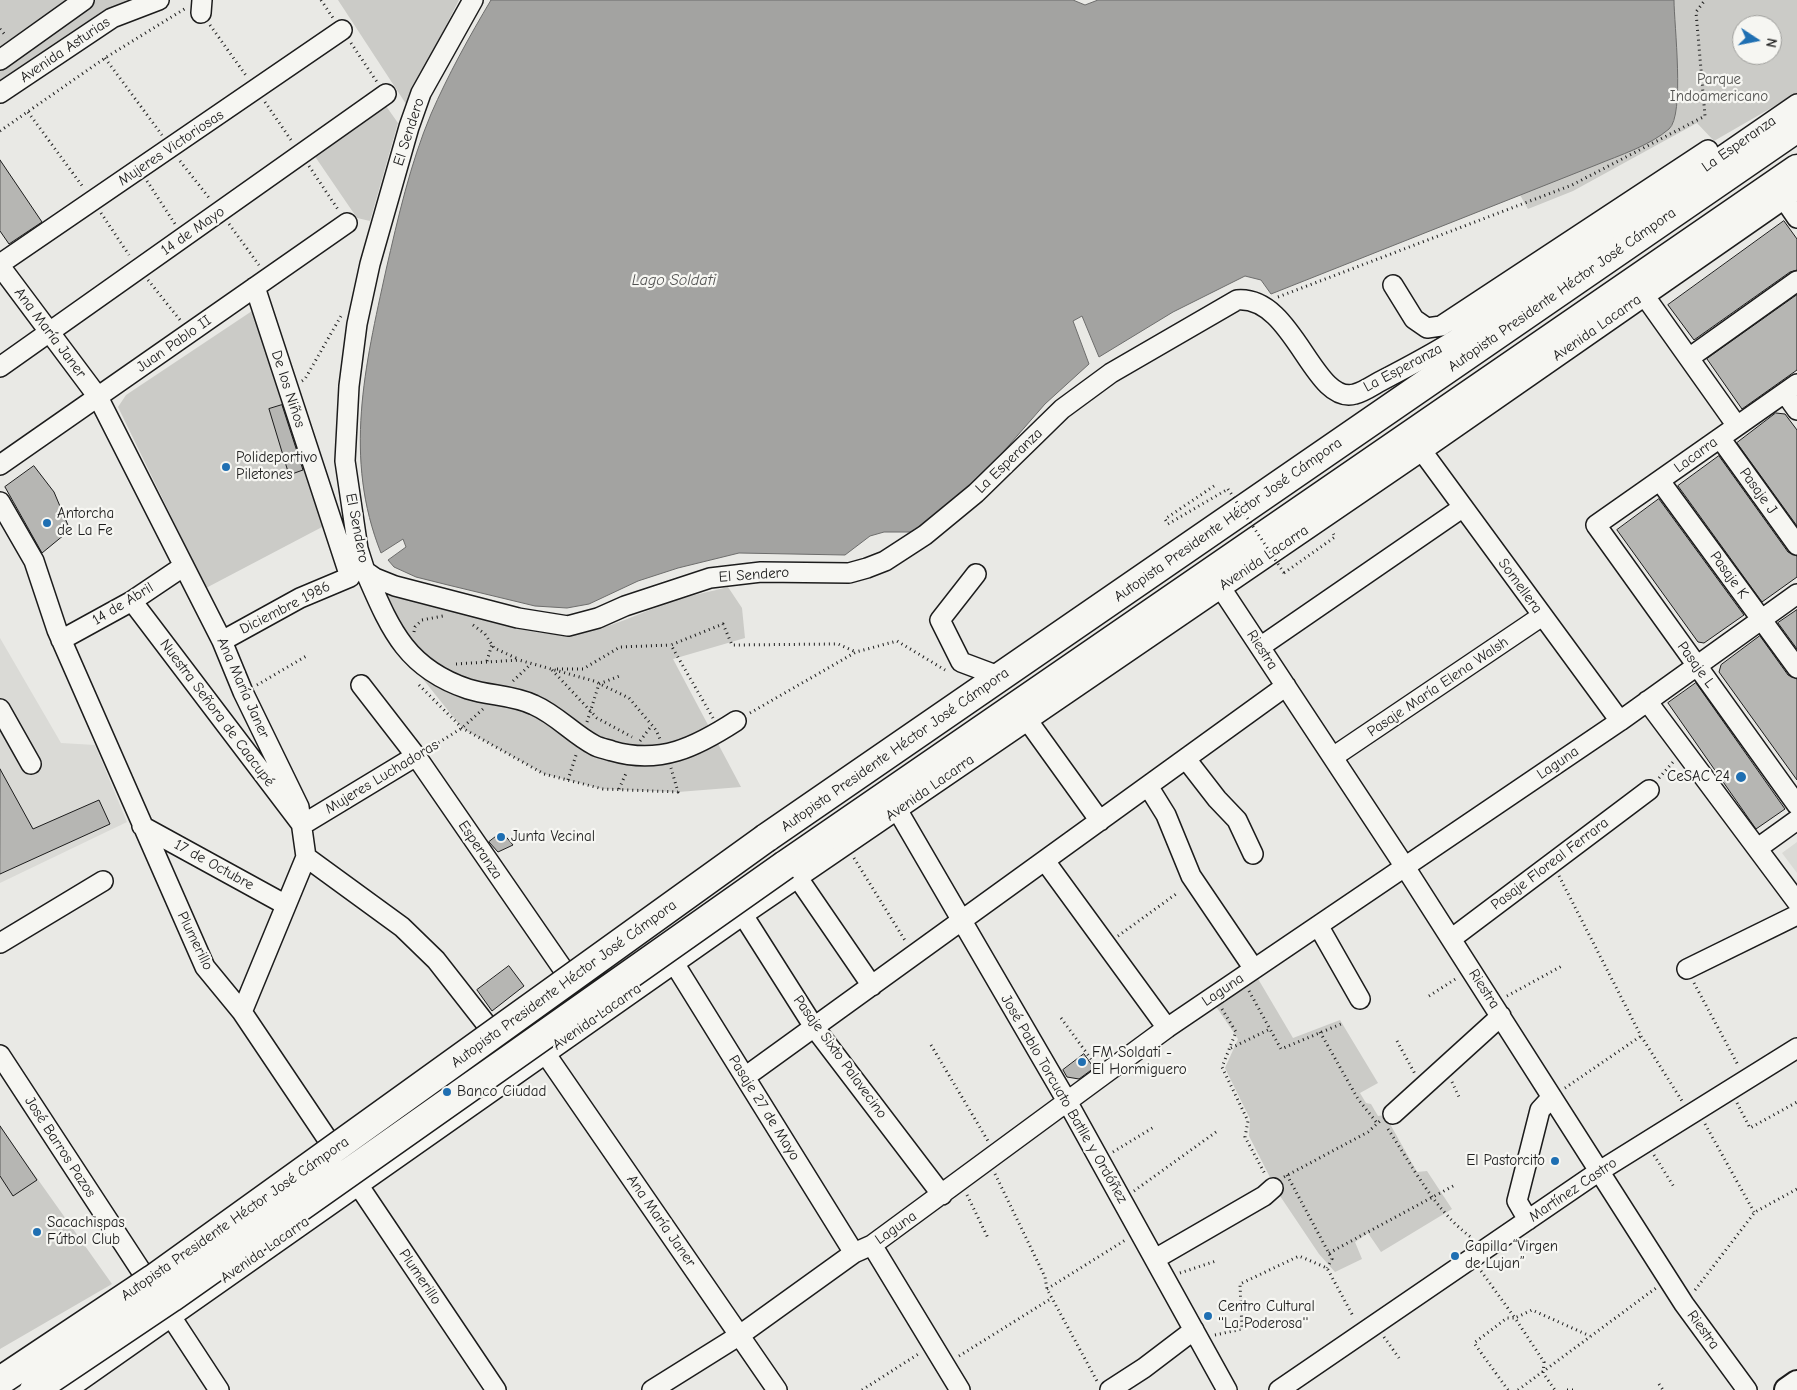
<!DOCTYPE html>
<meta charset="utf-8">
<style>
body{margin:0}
#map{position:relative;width:1797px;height:1390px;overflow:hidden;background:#e9e9e5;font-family:"Comic Neue",sans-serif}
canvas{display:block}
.north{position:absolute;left:1732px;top:15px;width:50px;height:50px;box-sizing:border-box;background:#f6f6f2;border:1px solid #9f9f9c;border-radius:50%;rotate:101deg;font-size:14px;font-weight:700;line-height:20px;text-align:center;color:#1c1c1c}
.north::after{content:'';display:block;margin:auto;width:18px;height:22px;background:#1f6fb2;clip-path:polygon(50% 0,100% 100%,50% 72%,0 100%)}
</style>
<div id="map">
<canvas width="1797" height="1390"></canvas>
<div class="north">N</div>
</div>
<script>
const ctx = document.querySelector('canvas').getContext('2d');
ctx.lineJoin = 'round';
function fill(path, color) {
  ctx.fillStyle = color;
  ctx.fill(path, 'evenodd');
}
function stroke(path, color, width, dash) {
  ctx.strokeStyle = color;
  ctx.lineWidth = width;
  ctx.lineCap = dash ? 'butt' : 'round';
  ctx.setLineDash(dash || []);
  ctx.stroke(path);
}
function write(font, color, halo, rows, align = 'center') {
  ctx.font = font + ' "Comic Neue",sans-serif';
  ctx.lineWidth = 4.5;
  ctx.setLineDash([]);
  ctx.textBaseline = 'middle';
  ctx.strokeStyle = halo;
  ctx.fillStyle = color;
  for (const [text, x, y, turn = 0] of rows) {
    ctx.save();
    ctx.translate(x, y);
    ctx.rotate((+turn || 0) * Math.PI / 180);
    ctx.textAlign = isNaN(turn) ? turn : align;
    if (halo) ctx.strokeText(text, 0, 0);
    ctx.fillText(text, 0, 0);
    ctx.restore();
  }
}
fill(new Path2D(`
 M0,638L61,743L95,745L127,822L0,883Z
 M1797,842V873L1782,853Z`), '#dadad6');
fill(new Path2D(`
 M0,0H139L0,93Z
 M338,0H459L406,104Z
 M1620,0H1797V93L1714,141L1697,123L1573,191L1528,209L1520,195L1422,234ZM1742,25H1772V55H1742Z
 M386,106L398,123L370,221L357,218L314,155Z
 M255,309L324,526L206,588L118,407L126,395Z
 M728,587L742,608L745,638L673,659L741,787L678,792L603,789L544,774L462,728L395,644L376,589C436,596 492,630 553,634C596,637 633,615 673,601C690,595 710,592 728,587Z
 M1254,972L1293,1038L1340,1020L1378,1083L1360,1093L1366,1103L1371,1104L1378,1116L1385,1115L1417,1172L1427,1171L1452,1209L1381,1252L1368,1233L1355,1242L1362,1259L1335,1272L1319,1254L1278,1193L1249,1136L1250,1119L1225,1068L1238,1039L1213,1002Z
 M0,1126L112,1284L0,1349Z`), '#cbcbc7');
const water = new Path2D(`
 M491,0H1073L1085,5L1098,0H1674C1674,24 1685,115 1669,129C1649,146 1620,155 1596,165L1271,294L1261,280L1245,276L1173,312L1099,357L1082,316L1073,321L1089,364L1045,404L983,475L921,532H884L870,536L845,555L739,553L678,568L638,581L589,604L567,608L535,606L448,585L416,577L394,567L388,560L406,547L403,539L381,553C343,458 365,366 386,270C398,218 410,164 431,114C448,75 469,37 491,0Z`);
fill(water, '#a3a3a1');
stroke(water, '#6d6d6c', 1);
const building = new Path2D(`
 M0,160L42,222L9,244L0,231Z
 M1784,221L1797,239V270L1790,272L1694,340L1668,305Z
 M1797,295V370L1742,409L1707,359Z
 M282,405L303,470L289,475L269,409Z
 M1776,413L1785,414L1797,430V526L1737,443Z
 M1719,456L1788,552L1797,556V577L1762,602L1678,486Z
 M34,466L54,492L70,530L42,553L5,487Z
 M1659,499L1744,615L1704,643L1698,642L1617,530Z
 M1797,610V649L1778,623Z
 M1760,636L1788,675L1797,679V780L1719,672L1721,665Z
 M1696,683L1785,809L1756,829L1668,703Z
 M0,769L33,829L99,800L110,824L0,874Z
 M502,832L513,845L498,852L489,842Z
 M509,966L524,986L492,1011L477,990Z
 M1084,1054L1094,1068L1079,1079L1067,1077L1063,1070Z
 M0,1126L37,1180L13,1196L0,1176Z`);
fill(building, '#b6b6b3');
stroke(building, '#1c1c1c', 1);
const minor = new Path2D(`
 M473,0L421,93L409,127L370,264L357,324L349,386L345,461L358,549L365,571L375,578L395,586L518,618L568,626L598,618L625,606L710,578L761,572L849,573L867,568L885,561L925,535L976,493L1062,409L1111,373L1237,300C1294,295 1313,406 1355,394C1363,392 1372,386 1379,382C1404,369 1429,356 1453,341L1797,104
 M201,13L202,0
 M0,60L84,0
 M0,93L112,18L159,0
 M1784,199L1797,218
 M0,264L342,30
 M0,266L98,397L222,641L243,692L299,807L306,857L402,927L436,960L519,1066
 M1393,285L1414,319L1427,328L1441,326L1708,150
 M1644,295L1737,426
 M1689,358L1797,281
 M0,367L386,94
 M1797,384L1596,525L1797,805
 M1785,393L1797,410
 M1720,438L1797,545
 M1422,451L1620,721
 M0,465L347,223
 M1660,481L1797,668
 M0,502L34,561L57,630L205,967L242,1012L496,1390
 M365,571C390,628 405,668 468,689C490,696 513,695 534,705C557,715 573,734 594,745C599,748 606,749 612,751C660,765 696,747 736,721
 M976,574L940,620L961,662L1001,677
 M1221,588L1405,867L1684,1304L1747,1390
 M132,601L302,825L416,756
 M61,640L132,601L184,566
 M222,641L300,598L350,577L255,287
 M1260,647L1462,508
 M361,685L416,756L594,1014
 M1647,701L1797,902
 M0,709L31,764
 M1028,721L1100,821
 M1333,757L1542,616
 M1186,759L1217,799L1237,820L1253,854
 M1148,786L1166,815L1191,876L1254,969
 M898,811L1068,1103L1227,1390
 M142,826L286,905
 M1758,848L1797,820
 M1045,861L1167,1028
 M798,878L872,986
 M743,915L814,1027L942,1195
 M1319,927L1360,999
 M1451,939L1649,790
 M0,943L103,881
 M674,963L854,1253
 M1687,969L1797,915
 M242,1012L306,857
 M545,1053L777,1390
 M0,1055L219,1390
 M745,1077L1286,686
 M1393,1114L1501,1016
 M1528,1220L1517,1201L1540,1110L1552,1097
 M872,1245L960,1390
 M1155,1259L1264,1196L1273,1188
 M67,1390L743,915L1422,451L1797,190
 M652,1390L740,1335L854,1253L872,1245L1167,1028L1620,721L1797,594
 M1110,1390L1144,1368L1194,1330
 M1279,1390L1598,1172L1797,1048`);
const major = new Path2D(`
 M1787,1390L1797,1383`);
const highway = new Path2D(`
 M766,838L1797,128
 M785,865L1797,169`);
stroke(minor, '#1c1c1c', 22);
stroke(major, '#1c1c1c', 28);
stroke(highway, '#1c1c1c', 31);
stroke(new Path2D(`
 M321,0L333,18
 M210,25L247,77
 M0,29L6,36
 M351,43L377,82
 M105,58L162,135
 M265,102L291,140
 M28,112L83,187
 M0,131L105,58L186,8
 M180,161L210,199
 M309,166L339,211
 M147,181L175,224
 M101,213L129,255
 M229,224L259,265
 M148,280L180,320
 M1278,297L1572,185L1705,116L1696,12L1705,0
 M302,381L305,379L341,316
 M1214,486L1165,519L1168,524L1228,489
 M1284,573L1335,537L1332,531
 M473,625L485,634L494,648L518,659
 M414,632L415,627L422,620L443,616
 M487,661L492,644
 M456,664L519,660L594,681L629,698L656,730L660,739
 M557,669H583L620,647L671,645
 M552,670L597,718L632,737
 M513,681L531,664
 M257,685L308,655
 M419,685L462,728L544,774L603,789L678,792L671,768
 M750,713L856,652L897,641L945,670
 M713,718L671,645L723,624L732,645L838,644L856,652
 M587,722L599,684L622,675
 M640,741L652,725
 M430,748L462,728L483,709
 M1659,778L1673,762
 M568,780L577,752
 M619,789L627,771
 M854,858L906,942
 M1559,876L1641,1036L1682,1101
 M1118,936L1176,894
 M1694,983L1738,1065
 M1249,991L1281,1049L1341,1024
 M1429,996L1457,978
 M1507,996L1562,966
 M1222,1009L1236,1032L1222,1067L1248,1121L1245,1137L1265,1174
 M1061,1018L1094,1063
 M1320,1032L1358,1099L1377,1123
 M1397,1041L1415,1074
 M931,1045L988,1141
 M1231,1048L1268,1030
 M1452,1082L1460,1099
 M1565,1088L1641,1036
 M1737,1103L1750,1128L1797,1102
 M1705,1124L1754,1212
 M1388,1129C1413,1167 1435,1211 1472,1238
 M1113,1152L1154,1127
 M1654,1155L1674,1187
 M995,1174L1045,1277L1047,1289L1097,1381
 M1287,1175L1332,1259L1327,1268
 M1284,1177L1368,1132L1380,1121
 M1134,1191L1216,1132
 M967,1195L988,1238
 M1329,1253L1455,1185
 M1481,1271L1515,1318L1532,1310L1590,1336
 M1180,1273L1216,1261
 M1047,1289L1127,1239
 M1695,1290L1755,1212L1797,1189
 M1215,1335L1242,1329L1240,1284L1299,1256L1327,1268L1353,1316
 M1384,1337L1399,1358
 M959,1356L1052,1298
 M1659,1384L1663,1390
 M862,1390L920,1353
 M1508,1390L1474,1343L1507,1318H1515L1544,1362L1543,1373L1555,1390
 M1518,1390L1656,1288
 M1567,1390H1575`), '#1c1c1c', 3, [1, 4]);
stroke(minor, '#f6f6f2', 19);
stroke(major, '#f6f6f2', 24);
stroke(highway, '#f6f6f2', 28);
const highwayBridge = new Path2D(`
 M0,1381L153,1279L766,838
 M34,1390L171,1298L785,865`);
stroke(highwayBridge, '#1c1c1c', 31, []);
stroke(new Path2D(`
 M1228,489L1284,573`), '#1c1c1c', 3, [1, 4]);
stroke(highwayBridge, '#f6f6f2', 28);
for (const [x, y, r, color] of [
 [226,467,5,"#1f6fb2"],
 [47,523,5,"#1f6fb2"],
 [1741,777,6,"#1f6fb2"],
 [501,837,5,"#1f6fb2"],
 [1082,1062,5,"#1f6fb2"],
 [447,1092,5,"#1f6fb2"],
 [1555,1161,5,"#1f6fb2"],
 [37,1232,5,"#1f6fb2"],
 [1455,1256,5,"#1f6fb2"],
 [1208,1316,5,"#1f6fb2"]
]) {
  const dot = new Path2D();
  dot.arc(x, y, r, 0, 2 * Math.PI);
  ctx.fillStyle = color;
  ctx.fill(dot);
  stroke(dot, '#f6f6f2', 2);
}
write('15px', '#1c1c1c', '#f6f6f2', [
 ["Avenida Asturias",65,50,-34],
 ["El Sendero",409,132,-72],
 ["La Esperanza",1739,144,-35],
 ["Mujeres Victoriosas",171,148,-34],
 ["14 de Mayo",193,231,-35],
 ["Autopista Presidente Héctor José Cámpora",1562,290,-35],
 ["Avenida Lacarra",1597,328,-35],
 ["Ana María Janer",50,333,53],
 ["Juan Pablo II",174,344,-35],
 ["La Esperanza",1403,368,-28],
 ["De los Niños",288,389,72],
 ["Lacarra",1696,455,-36],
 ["La Esperanza",1009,461,-44],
 ["Pasaje J",1758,491,54],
 ["Autopista Presidente Héctor José Cámpora",1228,520,-35],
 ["El Sendero",357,528,79],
 ["Avenida Lacarra",1264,558,-34],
 ["El Sendero",754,575,-4],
 ["Pasaje K",1729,575,54],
 ["Somellera",1520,586,54],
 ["14 de Abril",123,604,-31],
 ["Diciembre 1986",285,608,-27],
 ["Riestra",1262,650,57],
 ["Pasaje L",1696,665,54],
 ["Pasaje María Elena Walsh",1438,687,-34],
 ["Ana María Janer",243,688,66],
 ["Nuestra Señora de Caacupé",217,713,53],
 ["Autopista Presidente Héctor José Cámpora",895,750,-35],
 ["Laguna",1558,763,-34],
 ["Mujeres Luchadoras",382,777,-31],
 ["Avenida Lacarra",930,788,-35],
 ["Esperanza",480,850,56],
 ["Pasaje Floreal Ferrara",1550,864,-37],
 ["17 de Octubre",214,865,29],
 ["Plumerillo",195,941,64],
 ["Autopista Presidente Héctor José Cámpora",564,984,-36],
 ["Riestra",1484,989,57],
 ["Laguna",1223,990,-34],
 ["Avenida Lacarra",597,1017,-35],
 ["Pasaje Sixto Palavecino",840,1057,54],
 ["José Pablo Torcuato Batlle y Ordóñez",1064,1099,60],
 ["Pasaje 27 de Mayo",764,1108,58],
 ["José Barros Pazos",60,1147,57],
 ["Martínez Castro",1573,1190,-34],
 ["Autopista Presidente Héctor José Cámpora",235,1219,-35],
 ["Ana María Janer",661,1221,55],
 ["Laguna",896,1228,-35],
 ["Avenida Lacarra",265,1250,-35],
 ["Plumerillo",420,1277,56],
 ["Riestra",1703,1330,54]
]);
write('15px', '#51514f', '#f6f6f2', [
 ["Parque",1719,80],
 ["Indoamericano",1719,97]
]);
write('15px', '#1c1c1c', '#f6f6f2', [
 ["Polideportivo",236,458],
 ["Piletones",236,475],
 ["Antorcha",57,514],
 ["de La Fe",57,531],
 ["CeSAC 24",1730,777,"right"],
 ["Junta Vecinal",511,837],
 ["FM Soldati -",1092,1053],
 ["El Hormiguero",1092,1070],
 ["Banco Ciudad",457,1092],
 ["El Pastorcito",1545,1161,"right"],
 ["Sacachispas",47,1223],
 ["Fútbol Club",47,1240],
 ["Capilla “Virgen",1465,1247],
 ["de Lujan”",1465,1264],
 ["Centro Cultural",1218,1307],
 ["''La Poderosa''",1218,1324]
], 'left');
write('italic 16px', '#525251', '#f6f6f2', [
 ["Lago Soldati",674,280]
]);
</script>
